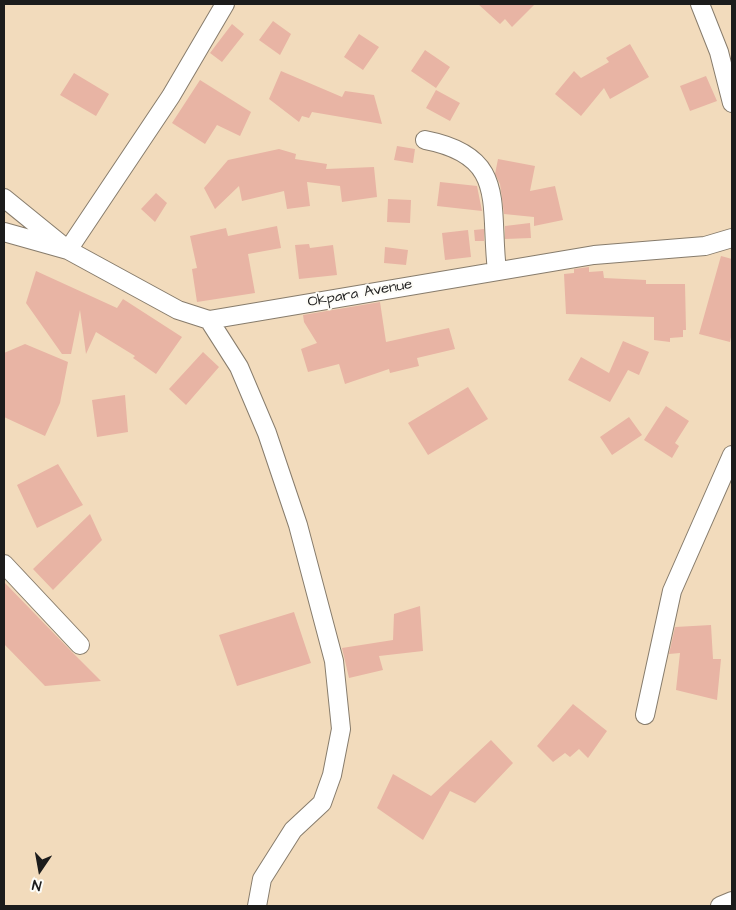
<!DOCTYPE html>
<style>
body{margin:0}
#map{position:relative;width:736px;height:910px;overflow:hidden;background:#f2dbbc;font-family:"Architects Daughter",sans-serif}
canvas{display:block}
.frame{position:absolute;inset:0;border:5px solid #1c1c1c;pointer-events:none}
.north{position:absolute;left:15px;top:845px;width:50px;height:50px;-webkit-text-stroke:4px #fdfcf7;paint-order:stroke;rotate:192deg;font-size:14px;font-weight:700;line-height:20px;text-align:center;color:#1c1c1c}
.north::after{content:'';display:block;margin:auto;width:18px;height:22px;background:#1c1c1c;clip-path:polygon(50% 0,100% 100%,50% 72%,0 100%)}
</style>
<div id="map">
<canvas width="736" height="910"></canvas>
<div class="frame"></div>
<div class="north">N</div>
</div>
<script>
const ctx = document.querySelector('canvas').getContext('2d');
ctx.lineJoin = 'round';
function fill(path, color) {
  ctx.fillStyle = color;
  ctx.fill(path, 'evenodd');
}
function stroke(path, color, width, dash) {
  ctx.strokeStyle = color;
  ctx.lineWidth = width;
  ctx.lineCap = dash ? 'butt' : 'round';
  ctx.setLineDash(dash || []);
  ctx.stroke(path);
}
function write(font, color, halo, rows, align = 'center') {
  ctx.font = font + ' "Architects Daughter",sans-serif';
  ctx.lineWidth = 4;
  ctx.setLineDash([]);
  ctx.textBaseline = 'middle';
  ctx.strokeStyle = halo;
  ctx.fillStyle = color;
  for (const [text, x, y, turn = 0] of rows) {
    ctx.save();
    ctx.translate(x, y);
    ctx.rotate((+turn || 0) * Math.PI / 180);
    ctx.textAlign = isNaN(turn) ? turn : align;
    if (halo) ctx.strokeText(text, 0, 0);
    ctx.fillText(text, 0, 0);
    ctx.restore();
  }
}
fill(new Path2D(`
 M478,4H535L512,27L505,19L500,24Z
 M273,21L291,34L280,55L259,40Z
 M232,24L244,34L222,62L210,53Z
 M359,34L379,47L363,70L344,57Z
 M630,44L649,77L610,99L604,88L581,116L555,94L574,71L581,78L609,62L606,58Z
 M425,50L450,67L436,88L411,71Z
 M281,71L342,97L345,91L374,95L382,124L312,112L309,118L302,116L299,122L269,99Z
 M74,73L109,94L96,116L60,95Z
 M706,76L717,101L690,111L680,86Z
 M200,80L251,112L240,136L217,125L205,144L172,123Z
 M436,90L460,103L450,121L426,108Z
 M397,146L415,149L413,163L394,160Z
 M279,149L296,154L295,159L327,164L326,169L374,167L377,197L342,202L340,186L307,182L310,206L287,209L284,191L242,201L239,186L215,209L204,188L228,160Z
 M498,159L535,166L530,191L555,186L563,220L534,226V217L504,214L500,184L495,174Z
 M440,182L477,186L482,211L437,206Z
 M156,193L167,203L155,222L141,209Z
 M388,199L411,200L410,223L387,222Z
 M530,223L531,238L505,239V226Z
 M277,226L281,248L248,254L255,293L197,302L192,269L197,268L190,236L226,228L228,236Z
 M484,229V241H475L474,230Z
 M468,230L471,257L445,260L442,233Z
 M309,244L310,248L333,245L337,275L299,279L295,245Z
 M385,247L408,250L406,265L384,263Z
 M721,256L732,259V332L730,342L699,334Z
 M589,267V272L603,271L604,278L646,280V284H685L686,330H683V337L670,338V342L654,340V317L566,314L564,274L574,273V269Z
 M36,271L117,308L123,299L182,337L156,374L133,358L135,356L96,332L86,354L80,310L71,354H62L26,303Z
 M380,302L386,342L449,328L455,349L417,358L419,366L390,373L389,369L345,384L339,364L308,372L301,349L317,343L304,322L303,315Z
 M623,341L649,352L639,375L628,370L610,402L568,380L581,357L609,373Z
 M25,344L68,362L60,403L45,436L4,417V353Z
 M203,352L219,367L186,405L169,389Z
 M468,387L488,419L428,455L408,423Z
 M125,395L128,432L97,437L92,400Z
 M666,406L689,421L675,443L679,446L672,458L644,440Z
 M629,417L642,435L612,455L600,437Z
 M58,464L83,505L37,528L17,485Z
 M90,514L102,540L53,590L33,569Z
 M4,582L72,652L101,681L45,686L4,644Z
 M420,606L423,651L379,656L383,670L349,678L342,648L393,640L394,614Z
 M294,612L311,663L237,686L219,635Z
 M711,625L713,659H721L717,700L676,690L680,653L669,654L675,627Z
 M573,704L607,731L588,758L579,749L570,757L565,753L553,762L537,746Z
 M491,740L513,763L475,803L450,791L423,840L377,808L393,774L431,796Z`), '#e8b4a4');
const street = new Path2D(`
 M700,4L719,52L732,103
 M425,140C508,156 489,203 497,271
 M4,198L68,250L171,96L225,4
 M4,232L68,250L178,310L209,320L594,255L705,246L732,238
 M209,320L239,367L267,433L298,525L334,661L341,729L332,775L322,803L293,830L262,879L257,906
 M4,564L80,645
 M645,715L672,591L732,455
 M720,906L732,901`);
stroke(street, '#877c6c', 20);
stroke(street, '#fff', 18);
write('15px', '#1c1c1c', '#fdfcf7', [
 ["Okpara Avenue",360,294,-10]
]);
</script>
